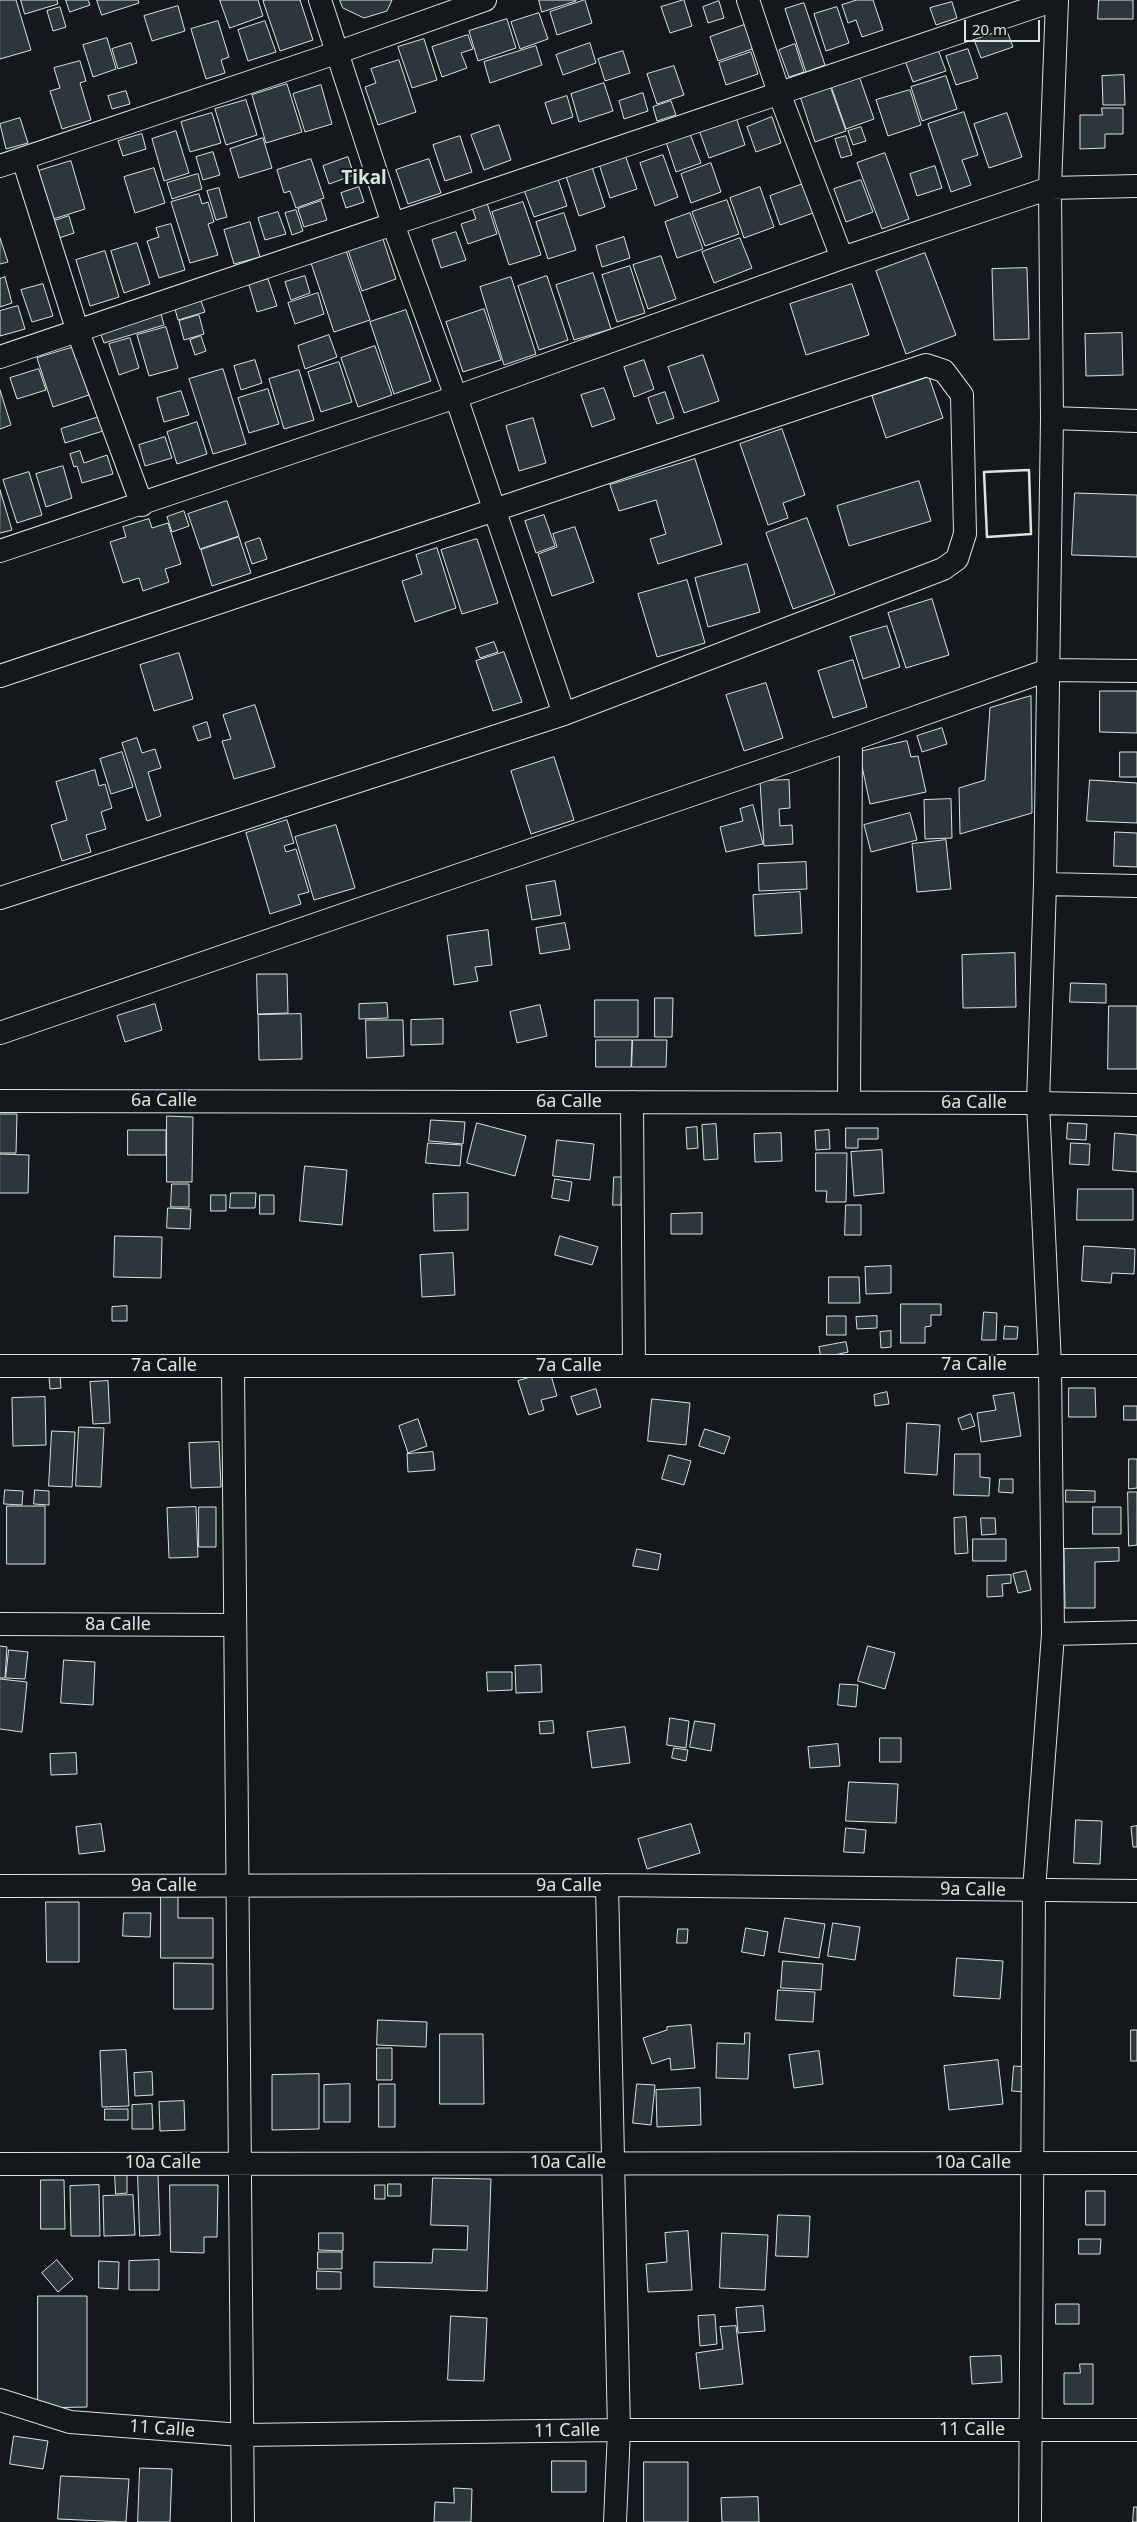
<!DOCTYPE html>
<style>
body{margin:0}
#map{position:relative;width:1137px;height:2522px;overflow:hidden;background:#14181c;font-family:"Noto Sans",sans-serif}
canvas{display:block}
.scale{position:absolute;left:964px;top:20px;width:76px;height:22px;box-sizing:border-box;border:2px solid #d8e6dc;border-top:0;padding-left:6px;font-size:15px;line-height:18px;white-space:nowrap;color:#d8e6dc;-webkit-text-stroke:4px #14181c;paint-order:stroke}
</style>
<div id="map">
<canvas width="1137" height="2522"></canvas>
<div class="scale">20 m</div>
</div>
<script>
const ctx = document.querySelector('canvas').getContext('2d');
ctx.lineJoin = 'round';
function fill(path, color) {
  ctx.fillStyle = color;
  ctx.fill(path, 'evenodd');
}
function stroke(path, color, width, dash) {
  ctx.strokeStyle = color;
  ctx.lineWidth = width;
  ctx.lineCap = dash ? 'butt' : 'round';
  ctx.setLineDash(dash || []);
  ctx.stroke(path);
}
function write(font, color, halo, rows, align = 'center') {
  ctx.font = font + ' "Noto Sans",sans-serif';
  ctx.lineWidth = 4;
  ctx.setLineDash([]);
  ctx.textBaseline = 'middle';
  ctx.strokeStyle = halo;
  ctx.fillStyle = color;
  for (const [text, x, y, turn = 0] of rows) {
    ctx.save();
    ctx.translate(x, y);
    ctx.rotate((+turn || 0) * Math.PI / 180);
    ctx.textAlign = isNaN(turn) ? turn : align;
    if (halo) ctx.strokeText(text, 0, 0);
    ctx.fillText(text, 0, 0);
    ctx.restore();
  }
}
const building = new Path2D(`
 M0,0H16L31,50L0,59Z
 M21,0H57L58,4L25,14Z
 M66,0H88L90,5L70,12Z
 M97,0H138L139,3L102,15Z
 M220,0H258L263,16L230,28Z
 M266,0H300L313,40L280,51L263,1Z
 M340,0H392L387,11L364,18L343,8Z
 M539,0H576V1L542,12Z
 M585,0L592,23L557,35L550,12Z
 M684,0L692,26L670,33L661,7Z
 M857,0H873L883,30L862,37L856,20L848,23L842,5Z
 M1099,0H1133V19H1098Z
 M719,1L724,18L708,23L703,7Z
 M952,2L957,18L936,25L930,8Z
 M804,3L825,65L806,72L785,9Z
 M178,6L185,31L152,41L144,16Z
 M60,7L66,27L53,31L47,11Z
 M837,7L849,43L826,51L814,14Z
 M539,13L548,39L520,49L511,22Z
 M507,19L516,48L478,61L469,31Z
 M218,21L229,57L221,60L225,73L206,79L191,29Z
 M265,21L276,52L248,61L238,30Z
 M747,24L755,48L718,61L710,37Z
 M1005,26L1013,47L981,58L973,37Z
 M468,35L473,49L461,53L467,68L442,77L432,47Z
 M107,38L116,69L93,77L83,45Z
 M424,39L437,80L412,88L398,47Z
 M131,43L137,63L118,69L112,49Z
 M590,43L596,63L563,75L556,55Z
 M795,44L804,72L789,77L779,50Z
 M536,46L542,65L490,83L484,62Z
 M937,47L946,71L913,82L904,58Z
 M968,49L978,78L956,85L946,56Z
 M623,51L630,73L605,81L598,59Z
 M751,52L758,74L726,85L719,63Z
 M399,60L416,112L378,125L365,87L376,83L371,69Z
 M80,61L86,81L80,83L91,120L62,129L50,91L60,88L54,68Z
 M674,66L684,95L657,104L647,74Z
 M858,73L874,119L846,129L830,83Z
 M1124,75L1125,105H1103L1102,76Z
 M946,76L957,109L922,121L911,87Z
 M604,83L613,111L579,122L571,94Z
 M829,83L846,131L815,142L799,93Z
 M287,84L302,132L266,143L252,95Z
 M321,85L332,124L305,132L293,94Z
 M910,90L921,125L888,136L876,100Z
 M126,91L130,104L112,109L108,96Z
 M643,93L648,111L624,119L619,101Z
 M567,96L573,117L552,124L545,103Z
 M246,100L257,135L226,145L215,109Z
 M671,101L676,115L657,121L653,107Z
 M1102,108H1123V134H1105V148L1080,149V115H1102Z
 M964,112L978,155L962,160L971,185L951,192L928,124Z
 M212,113L221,143L190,152L181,122Z
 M1007,113L1022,157L989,168L974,124Z
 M736,117L745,145L709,158L699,130Z
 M772,117L781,143L756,152L747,127Z
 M20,118L28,143L6,149L0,124Z
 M499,125L511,160L484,170L471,135Z
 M861,127L866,141L853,145L848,131Z
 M176,131L189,173L164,181L152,139Z
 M142,134L146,149L123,156L118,141Z
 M690,134L701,163L676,172L666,142Z
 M460,136L472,172L445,181L433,145Z
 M846,136L852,155L841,158L835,139Z
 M263,138L272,168L239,178L230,149Z
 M213,152L220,175L203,180L196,157Z
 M885,153L909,219L882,229L857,163Z
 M625,155L637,189L610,198L599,164Z
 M663,155L678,197L655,206L640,163Z
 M348,157L354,175L329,184L323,166Z
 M311,159L324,198L296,208L290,191L284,193L277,170Z
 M429,159L441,193L408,204L396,170Z
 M71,161L85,209L50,220L35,172Z
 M711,163L721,192L691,203L681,174Z
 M591,164L605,207L579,216L565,173Z
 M935,166L942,188L917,196L910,174Z
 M154,168L165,203L135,213L124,177Z
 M198,174L202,189L172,199L167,183Z
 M558,179L567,206L534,217L524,190Z
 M861,180L873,212L846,222L834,189Z
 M803,184L813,213L780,225L770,196Z
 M359,187L364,202L346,208L341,193Z
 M760,187L774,227L744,238L730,198Z
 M219,188L227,217L216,220L207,191Z
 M199,194L202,204L208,202L214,222L208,224L218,255L190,263L171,202Z
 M727,200L739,234L705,246L692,212Z
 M321,201L327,220L304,227L298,209Z
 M523,202L541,255L509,265L492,212Z
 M487,203L497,234L468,244L461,224L476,219L472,208Z
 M296,210L303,231L292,235L285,213Z
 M278,212L286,234L265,240L258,218Z
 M564,213L576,250L548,259L536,222Z
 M690,213L703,249L677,258L665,222Z
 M69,216L74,233L59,238L54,221Z
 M250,222L260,257L234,264L224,230Z
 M171,224L185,270L159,278L147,241L159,237L156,228Z
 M456,232L466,260L441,268L432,240Z
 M381,233L396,279L362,291L346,244Z
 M624,237L630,258L602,267L596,246Z
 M0,238L8,262L0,264Z
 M740,238L752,268L714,283L702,252Z
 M137,243L150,284L124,293L111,251Z
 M344,245L370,320L334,332L309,257Z
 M105,251L119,297L90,306L76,260Z
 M925,253L956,335L906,354L876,271Z
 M661,256L676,299L648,309L633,265Z
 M630,266L645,313L617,322L602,275Z
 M1027,268L1029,339L994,340L992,269Z
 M593,273L611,329L574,340L556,285Z
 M305,276L310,293L291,300L285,282Z
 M547,276L568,340L539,350L518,286Z
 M5,277L12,303L0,307V279Z
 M511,277L536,354L504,365L480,287Z
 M268,279L277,306L257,312L249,285Z
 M43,284L53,316L32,322L21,290Z
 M852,284L869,335L806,355L790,304Z
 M318,293L324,314L295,324L288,303Z
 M201,301L205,312L178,320L175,309Z
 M18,306L25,329L0,336V311Z
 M484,309L501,360L463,372L446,322Z
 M406,310L431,381L394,394L370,322Z
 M161,314L164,325L104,343L100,332Z
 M199,315L204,334L184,340L179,321Z
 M166,327L178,368L149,376L137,335Z
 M1122,333L1123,375L1086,376L1085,334Z
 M329,335L337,357L305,369L298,346Z
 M201,336L206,351L195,355L190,340Z
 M130,338L139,368L119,375L109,344Z
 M375,346L392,395L358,407L341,358Z
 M74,347L89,395L53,407L37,358Z
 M703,355L719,401L684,413L668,367Z
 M255,360L262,383L241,390L234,366Z
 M644,360L654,389L634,397L624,367Z
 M339,362L352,402L321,412L308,372Z
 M39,369L46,390L17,399L10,378Z
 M223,369L246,444L213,454L189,379Z
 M299,370L314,420L284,429L269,379Z
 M929,377L943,418L886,438L872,396Z
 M604,388L615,419L592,427L581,395Z
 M268,389L279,424L249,433L238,398Z
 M0,390L11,425L0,429Z
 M181,391L189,415L164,422L157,398Z
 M665,392L674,418L657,424L648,398Z
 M99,417L103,431L65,443L61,429Z
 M533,418L546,463L519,471L506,426Z
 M197,422L207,454L177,464L167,432Z
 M782,429L805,495L783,503L788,518L768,525L740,444Z
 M165,437L172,458L145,466L139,445Z
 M80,451L84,463L107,455L113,474L82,483L77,466L74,467L70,454Z
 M695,459L722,544L658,564L650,539L666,534L656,500L619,511L610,485Z
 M63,466L72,498L46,507L36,474Z
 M29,472L42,515L17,523L3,480Z
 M919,481L931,521L849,546L837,506Z
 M0,490L12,530L0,533Z
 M1075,493L1137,495V557L1072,555Z
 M227,501L239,536L200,549L188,514Z
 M184,511L189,526L172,532L167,517Z
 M544,515L555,546L536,553L525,521Z
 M807,518L835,594L793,609L766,533Z
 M149,519L152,528L168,523L181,564L165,569L169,582L143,591L139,578L123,583L110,542L126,537L123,527Z
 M575,527L594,582L552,596L538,554L557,547L553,534Z
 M239,537L251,573L212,586L201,550Z
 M260,538L267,559L252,564L245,543Z
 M477,539L498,603L462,614L441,550Z
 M437,548L456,608L415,622L402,581L422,574L416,555Z
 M747,564L760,612L708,627L695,578Z
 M687,580L705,643L657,657L638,594Z
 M932,599L949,655L906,668L888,613Z
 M887,626L900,667L863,679L850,637Z
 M494,642L498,652L480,658L476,648Z
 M504,652L522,702L493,711L476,661Z
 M179,653L193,699L154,711L140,665Z
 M853,660L867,707L833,718L818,671Z
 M766,683L783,738L744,751L726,695Z
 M1100,691H1137V733L1100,732Z
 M1031,696L1032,813L960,834L959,788L985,780L990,708Z
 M255,705L275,767L234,779L222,741L231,739L223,715Z
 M207,722L211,737L198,741L193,727Z
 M942,728L947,744L922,752L917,736Z
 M137,738L142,753L155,749L161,768L148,772L161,816L147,821L122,743Z
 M907,741L911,757L918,756L926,792L870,804L859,752Z
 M122,752L133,787L111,794L100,759Z
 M1120,752H1137V777H1120Z
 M554,757L574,820L531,834L511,771Z
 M95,770L99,786L105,784L112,808L101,812L106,829L86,835L91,852L62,861L51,825L67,820L56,782Z
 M789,780L790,808L779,809L780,826L792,825L793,844L764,846L760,781Z
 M1090,780L1137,783V823L1087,821Z
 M951,799L952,838L925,839L924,800Z
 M753,805L763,844L726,852L720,827L743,821L740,809Z
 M910,813L917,840L871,852L864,825Z
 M287,820L294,843L284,846L286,852L296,849L309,892L298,895L301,904L270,914L246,833Z
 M336,825L355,888L314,900L295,837Z
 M1115,832L1137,833V867L1114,866Z
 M946,840L951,889L917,892L912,844Z
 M806,862L807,889L759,891L758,864Z
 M555,881L561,915L532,920L526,886Z
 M800,892L802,933L755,936L753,895Z
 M565,923L570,949L540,954L536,928Z
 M488,930L492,965L475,967L478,981L454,985L447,936Z
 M1015,953L1016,1007L963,1008L962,955Z
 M257,974H287L288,1013L258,1014Z
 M1071,983L1106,984V1003L1070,1002Z
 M655,998H673L672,1037H655Z
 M595,1000H638V1037H595Z
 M387,1003L388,1018L359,1019V1004Z
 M155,1004L162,1030L125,1042L117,1016Z
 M540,1005L547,1036L517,1043L510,1012Z
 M1109,1006H1137V1069H1108Z
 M301,1014L302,1059L259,1060L258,1015Z
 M443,1019V1044L411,1045V1020Z
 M366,1020H403L404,1056L367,1058Z
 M596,1040H632L631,1067H596Z
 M633,1040H667L666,1067H632Z
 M0,1114H17L16,1153H0Z
 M167,1116L193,1117L192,1182H167Z
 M431,1120L465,1122L463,1144L429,1141Z
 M477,1123L526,1136L515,1176L467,1163Z
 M1068,1123L1087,1124L1086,1140L1067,1139Z
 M716,1124L718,1159L704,1160L702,1125Z
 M697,1127L698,1148L687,1149L686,1128Z
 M846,1128H878V1139H858V1148H846Z
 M128,1130H166V1155H128Z
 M829,1130L830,1149L816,1150L815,1131Z
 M781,1133L782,1161L755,1162L754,1134Z
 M1115,1133L1137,1135V1172L1113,1170Z
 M557,1140L594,1144L590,1180L553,1176Z
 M428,1143L462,1145L460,1166L426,1163Z
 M1071,1143L1090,1144L1089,1165L1070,1164Z
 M882,1150L884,1193L854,1196L851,1152Z
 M816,1153H847L846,1202H826L827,1191H816Z
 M0,1154L29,1155L28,1193H0Z
 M305,1166L347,1170L342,1225L300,1221Z
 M614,1177H622L621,1205H613Z
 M555,1179L572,1182L569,1201L552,1198Z
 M172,1184H189V1207H171Z
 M1078,1189H1133V1220H1077Z
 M231,1193H256L255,1208H230Z
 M468,1193V1230L434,1231L433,1194Z
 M211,1195H226V1211H211Z
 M260,1195H274V1214H260Z
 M846,1205H861V1235H845Z
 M168,1208L191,1209L190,1229L167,1228Z
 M702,1213V1234H671V1214Z
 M115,1236L162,1237L161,1278L114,1277Z
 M560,1236L598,1247L592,1265L555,1255Z
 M1084,1246L1135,1249L1134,1274L1112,1273L1111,1283L1082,1281Z
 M453,1253L455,1295L422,1297L420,1255Z
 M891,1266V1293L866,1294L865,1267Z
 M829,1277H859L860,1303H829Z
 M901,1304H941V1315H931V1326L925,1327V1343H901Z
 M127,1306V1321H112V1307Z
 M984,1312L997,1313L996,1340H982Z
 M827,1316H846V1335H827Z
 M877,1316V1328L857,1329L856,1317Z
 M1005,1326L1018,1327L1017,1339H1004Z
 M891,1331V1347L881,1348L880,1332Z
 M846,1342L848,1352L821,1358L819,1347Z
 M550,1372L557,1396L541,1400L544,1410L529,1415L518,1381Z
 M60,1375L61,1388L50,1389L49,1376Z
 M108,1381L110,1423L93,1424L90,1382Z
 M1069,1388H1095L1096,1417H1069Z
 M596,1389L601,1407L577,1415L571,1397Z
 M887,1392L889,1404L875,1406L874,1395Z
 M1014,1393L1021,1436L981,1442L977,1413L996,1410L993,1396Z
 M45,1397L46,1445L13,1446L12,1398Z
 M652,1399L690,1403L686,1445L648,1441Z
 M1124,1406H1137V1420H1124Z
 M971,1414L975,1426L962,1430L958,1419Z
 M418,1419L427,1446L408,1453L399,1426Z
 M907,1423L940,1425L937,1475L905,1473Z
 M79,1427L104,1428L101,1487L76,1486Z
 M705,1429L730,1437L724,1454L699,1446Z
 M52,1431L75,1432L72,1487L49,1486Z
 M219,1442L221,1487L191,1488L189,1443Z
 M433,1452L435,1470L408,1472L407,1454Z
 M955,1454H980V1477L990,1478L989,1496L954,1495Z
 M669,1455L691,1461L684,1485L662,1479Z
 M1129,1459H1137V1488L1129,1489Z
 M1000,1479H1013V1493L999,1492Z
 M5,1490L23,1491L22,1505L4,1504Z
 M35,1490L49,1491V1505L34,1504Z
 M1066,1490L1095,1491V1502H1066Z
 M1128,1492H1137V1545L1129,1546Z
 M7,1506H45V1564H7Z
 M196,1507L198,1557L169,1558L167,1508Z
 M199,1507H216V1547H199Z
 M1093,1507H1121V1534H1093Z
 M966,1517L968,1553L955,1554L954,1518Z
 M981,1518H995L996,1534L982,1535Z
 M973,1539H1006V1561H973Z
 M1119,1548V1561L1095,1562V1608H1065L1064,1549Z
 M637,1549L661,1554L658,1570L633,1566Z
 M1026,1571L1031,1590L1018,1593L1013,1574Z
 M1011,1575V1583L1002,1584L1003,1596L987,1597V1576Z
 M0,1646L7,1647L5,1678H0Z
 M868,1646L895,1653L885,1689L858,1681Z
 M9,1650L28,1652L25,1679L6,1678Z
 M64,1660L95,1662L93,1705L61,1703Z
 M541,1665L542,1692L516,1693L515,1666Z
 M487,1672H512V1690L488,1691Z
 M0,1679L27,1682L22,1732L0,1729Z
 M840,1684L858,1685L856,1707L838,1705Z
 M670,1718L689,1721L686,1748L667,1745Z
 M553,1721L554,1733L540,1734L539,1722Z
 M695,1721L715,1724L711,1751L690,1747Z
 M625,1727L630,1763L592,1768L587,1732Z
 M880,1738H901V1762H880Z
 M838,1744L840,1766L810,1768L808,1747Z
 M674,1748L688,1750L686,1761L672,1758Z
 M76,1753L77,1774L51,1775L50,1754Z
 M849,1782L898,1784L896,1823L846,1821Z
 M1076,1820L1102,1821L1100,1864L1074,1863Z
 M101,1824L105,1851L79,1854L76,1827Z
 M691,1824L700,1853L647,1869L638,1839Z
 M1137,1826V1847H1133L1131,1827Z
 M846,1828L866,1830L864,1853L844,1852Z
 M161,1895H178V1918H213V1958H161Z
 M46,1902H79V1962H47Z
 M124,1913H151L150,1937L123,1936Z
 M785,1918L825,1924L819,1958L779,1952Z
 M833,1923L860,1927L855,1960L828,1956Z
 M746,1928L768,1932L764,1956L742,1952Z
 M678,1929H688L687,1943H677Z
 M957,1958L1003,1961L1000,1999L954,1996Z
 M783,1961L823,1964L821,1990L781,1988Z
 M174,1963L213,1964V2009H174Z
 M778,1990L815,1992L813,2022L776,2020Z
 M378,2020L427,2022L426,2047L377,2045Z
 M691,2025L695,2068L671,2070L670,2058L652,2064L643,2038L667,2030V2027Z
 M1131,2030H1137V2061H1131Z
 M745,2033H750L748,2079L716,2078L717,2043L744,2044Z
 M440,2034H483L484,2104H440Z
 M377,2048H392V2080H377Z
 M126,2050L129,2106L102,2107L100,2051Z
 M819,2051L823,2084L794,2088L789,2055Z
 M998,2060L1003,2104L949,2110L944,2066Z
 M1014,2066L1028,2067L1027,2092L1012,2091Z
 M152,2072L153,2095L135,2096L134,2073Z
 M319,2074V2129L272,2130V2075Z
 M350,2084V2122H324V2085Z
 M379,2084H395V2127H379Z
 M637,2084L655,2085L651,2125L633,2123Z
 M700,2088L701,2125L657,2127L656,2090Z
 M184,2101L185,2130L160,2131L159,2102Z
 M152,2104L153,2129H132V2105Z
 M105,2109H128V2120H105Z
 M115,2174H127V2193L116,2194Z
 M138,2174H158L160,2235L140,2236Z
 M433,2178L491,2179L487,2291L374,2287V2262L432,2263L433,2249L467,2250L468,2226L431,2225Z
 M41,2180H64L65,2229H41Z
 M388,2184H401V2196H388Z
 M99,2185L100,2236H71L70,2186Z
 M170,2185H218L217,2237H204V2253L171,2252Z
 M375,2185H385V2199H375Z
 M1086,2191H1105V2225H1086Z
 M133,2195L135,2235L104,2236L103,2196Z
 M778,2215L810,2216L808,2257L776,2256Z
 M688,2231L692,2290L648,2292L646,2264L667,2262L665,2233Z
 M319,2233H343V2251L319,2250Z
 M722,2233L768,2235L765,2290L720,2288Z
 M1079,2239H1101L1100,2254H1079Z
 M318,2252H342V2269H318Z
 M57,2260L73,2279L58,2292L42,2273Z
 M159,2260V2290H129V2261Z
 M99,2261L119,2262L118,2289L99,2288Z
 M317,2271L341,2272V2289H317Z
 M38,2296H87V2407L38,2408Z
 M1056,2304H1079V2324H1056Z
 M763,2306L765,2331L738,2333L736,2308Z
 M715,2315L717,2344L700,2346L698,2316Z
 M451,2316L487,2318L484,2381L448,2380Z
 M736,2326L743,2384L700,2389L696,2353L723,2349L720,2327Z
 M1001,2356L1002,2382L972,2384L970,2357Z
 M1080,2364H1093V2404H1064V2373H1080Z
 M14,2436L48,2441L43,2469L10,2464Z
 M552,2461H586V2492H552Z
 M644,2462H688V2522H644Z
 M140,2468L172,2469L170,2522H138Z
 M61,2476L129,2479L126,2522L58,2519Z
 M454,2488L472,2489L471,2522H434L435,2502L454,2503Z
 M758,2497L759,2522H722L721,2498Z
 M1134,2507H1137V2522H1133Z`);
fill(building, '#2c363c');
stroke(building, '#d8e6dc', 1);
const street = new Path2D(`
 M320,0L393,224L456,397L564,714
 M748,0L779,93L842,258
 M23,159L78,332L142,505
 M0,166L336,53L485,0
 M0,357L1055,0
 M1052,418L1137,421
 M0,551L456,397L842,258L1050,188L1137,186
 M0,676L926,365L944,371L962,395L965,534L957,559L943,569L564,714L0,898
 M1045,884L1137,886
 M0,1033L851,740L1048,670L1137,671
 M0,1101L1038,1103L1137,1105
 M632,1102L634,1366
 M849,1102L851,740
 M0,1366H1137
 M233,1366L243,2522
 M0,1624L235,1625
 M1053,1634L1137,1632
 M607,1885L619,2430L615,2522
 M0,1886L607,1885L1137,1891
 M0,2164L1137,2163
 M0,2400L70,2422L241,2435L619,2430H1137
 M1030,2522L1034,1890L1053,1634L1050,1365L1038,1103L1045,884L1052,418L1050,188L1057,0`);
stroke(street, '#d8e6dc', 24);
stroke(street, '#14181c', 22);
stroke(new Path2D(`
 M1029,470L1031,534L987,537L984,472Z`), '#d8e6dc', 2.5);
write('18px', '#d8e6dc', '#14181c', [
 ["6a Calle",164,1101],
 ["6a Calle",569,1102],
 ["6a Calle",974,1103],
 ["7a Calle",974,1365],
 ["7a Calle",164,1366],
 ["7a Calle",569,1366],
 ["8a Calle",118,1625],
 ["9a Calle",164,1886],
 ["9a Calle",569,1886],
 ["9a Calle",973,1890,1],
 ["10a Calle",163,2163],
 ["10a Calle",568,2163],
 ["10a Calle",973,2163],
 ["11 Calle",162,2429,4],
 ["11 Calle",972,2430],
 ["11 Calle",567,2431,-1]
]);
write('bold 19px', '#d8e6dc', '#14181c', [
 ["Tikal",364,179]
]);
</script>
